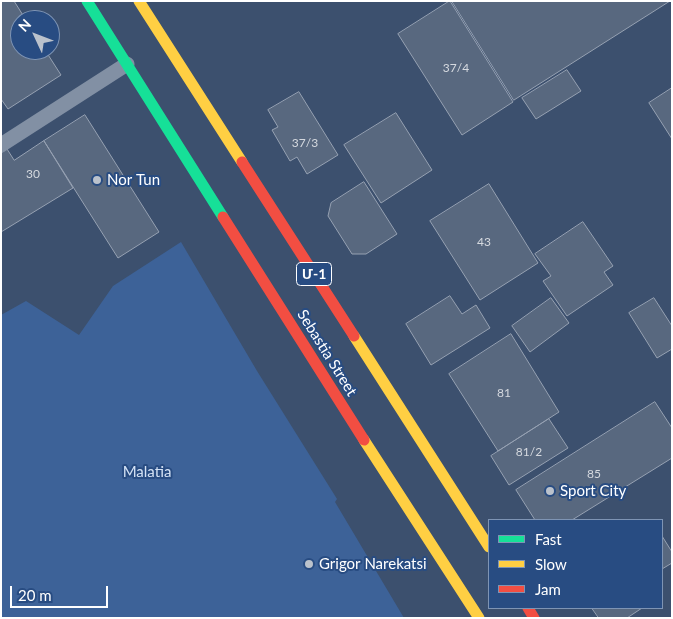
<!DOCTYPE html>
<meta charset="utf-8">
<style>
body{margin:0}
#map{position:relative;width:673px;height:619px;overflow:hidden;background:#3c506e;font-family:Lato,sans-serif}
canvas{display:block}
.frame{position:absolute;inset:0;border:2px solid #fff;pointer-events:none}
.legend{position:absolute;left:488px;top:519px;width:175px;height:90px;box-sizing:border-box;background:#284c82;border:1px solid #7e94b4;margin:0;padding:6px 9px;list-style:none;font-size:15px;color:#fff}
.legend li{display:flex;align-items:center;gap:10px;height:25px}
.legend b{width:25px;border:1px solid #7e94b4}
.north{position:absolute;left:10px;top:10px;width:50px;height:50px;box-sizing:border-box;background:#284c82;border:1px solid #7e94b4;border-radius:50%;rotate:313deg;font-size:14px;font-weight:700;line-height:20px;text-align:center;color:#fff}
.north::after{content:'';display:block;margin:auto;width:18px;height:22px;background:#bbc2cc;clip-path:polygon(50% 0,100% 100%,50% 72%,0 100%)}
.scale{position:absolute;left:10px;top:586px;width:98px;height:22px;box-sizing:border-box;border:2px solid #fff;border-top:0;padding-left:6px;font-size:15px;line-height:18px;white-space:nowrap;color:#fff;-webkit-text-stroke:4px #284c82;paint-order:stroke}
</style>
<div id="map">
<canvas width="673" height="619"></canvas>
<div class="frame"></div>
<ul class="legend">
<li><b style="height:6px;background:#16e098"></b>Fast</li>
<li><b style="height:6px;background:#ffcf43"></b>Slow</li>
<li><b style="height:6px;background:#f24e42"></b>Jam</li>
</ul>
<div class="north">N</div>
<div class="scale">20 m</div>
</div>
<script>
const ctx = document.querySelector('canvas').getContext('2d');
ctx.lineJoin = 'round';
function fill(path, color) {
  ctx.fillStyle = color;
  ctx.fill(path, 'evenodd');
}
function stroke(path, color, width, dash) {
  ctx.strokeStyle = color;
  ctx.lineWidth = width;
  ctx.lineCap = dash ? 'butt' : 'round';
  ctx.setLineDash(dash || []);
  ctx.stroke(path);
}
function write(font, color, halo, rows, align = 'center') {
  ctx.font = font + ' Lato,"Noto Sans Armenian",sans-serif';
  ctx.lineWidth = 4;
  ctx.setLineDash([]);
  ctx.textBaseline = 'middle';
  ctx.strokeStyle = halo;
  ctx.fillStyle = color;
  for (const [text, x, y, turn = 0] of rows) {
    ctx.save();
    ctx.translate(x, y);
    ctx.rotate((+turn || 0) * Math.PI / 180);
    ctx.textAlign = isNaN(turn) ? turn : align;
    if (halo) ctx.strokeText(text, 0, 0);
    ctx.fillText(text, 0, 0);
    ctx.restore();
  }
}
fill(new Path2D(`
 M181,242L257,371L337,499L335,502L404,618H1V315L26,301L79,335L113,286Z`), '#3d6298');
const building = new Path2D(`
 M1,1H14L26,20H20V50H45L61,75L8,109L1,99Z
 M450,1L513,102L462,135L398,34Z
 M452,1H670L514,100Z
 M567,70L581,91L536,119L522,98Z
 M672,88V139L649,103Z
 M299,92L338,155L307,174L297,157L290,161L272,130L278,127L268,110Z
 M396,113L432,170L381,203L344,145Z
 M85,115L159,232L118,258L44,141Z
 M44,141L73,188L1,232V153L7,149L14,160Z
 M364,182L397,234L366,254H352L328,216L331,203Z
 M489,184L538,263L480,300L430,221Z
 M583,222L613,266L604,272L613,285L567,316L543,281L551,276L535,254Z
 M450,296L462,314L476,305L490,328L431,365L406,324Z
 M551,298L569,323L530,352L512,326Z
 M654,298L672,326V349L657,358L629,313Z
 M511,334L559,412L498,451L449,374Z
 M655,402L672,428V458L572,520H535L516,490Z
 M549,419L568,448L509,485L491,456Z
 M662,536L672,552V563L662,569Z
 M592,608H642L627,618H599Z`);
fill(building, '#58687f');
stroke(building, '#96a1b2', 1);
stroke(new Path2D(`
 M1,145L127,64`), '#8290a4', 15);
stroke(new Path2D(`
 M87,1L223,217`), '#16e098', 11);
stroke(new Path2D(`
 M139,1L242,162
 M354,336L489,547
 M364,440L479,618`), '#ffcf43', 11);
stroke(new Path2D(`
 M242,162L354,336
 M223,217L364,440
 M528,608L534,618`), '#f24e42', 11);
for (const [x, y, r, color] of [
 [97,180,5,"#bbc2cc"],
 [550,491,5,"#bbc2cc"],
 [309,564,5,"#bbc2cc"]
]) {
  const dot = new Path2D();
  dot.arc(x, y, r, 0, 2 * Math.PI);
  ctx.fillStyle = color;
  ctx.fill(dot);
  stroke(dot, '#284c82', 2);
}
write('12px', '#d5d9df', null, [
 ["37/4",456,68],
 ["37/3",305,143],
 ["30",33,174],
 ["43",484,242],
 ["81",504,393],
 ["81/2",529,452],
 ["85",594,474]
]);
for (const [x, y, w] of [
 [314,274,35]
]) {
  const box = new Path2D();
  box.roundRect(x - w / 2, y - 11.5, w, 23, 4);
  ctx.fillStyle = '#284c82';
  ctx.fill(box);
  stroke(box, '#fff', 1);
}
write('bold 14px', '#fff', null, [
 ["Մ-1",314,274]
]);
write('15px', '#fff', '#284c82', [
 ["Nor Tun",107,180],
 ["Sport City",560,491],
 ["Grigor Narekatsi",319,564]
], 'left');
write('15px', '#fff', '#284c82', [
 ["Sebastia Street",327,353,58]
]);
write('15px', '#d4e2f5', '#284c82', [
 ["Malatia",147,472]
]);
</script>
